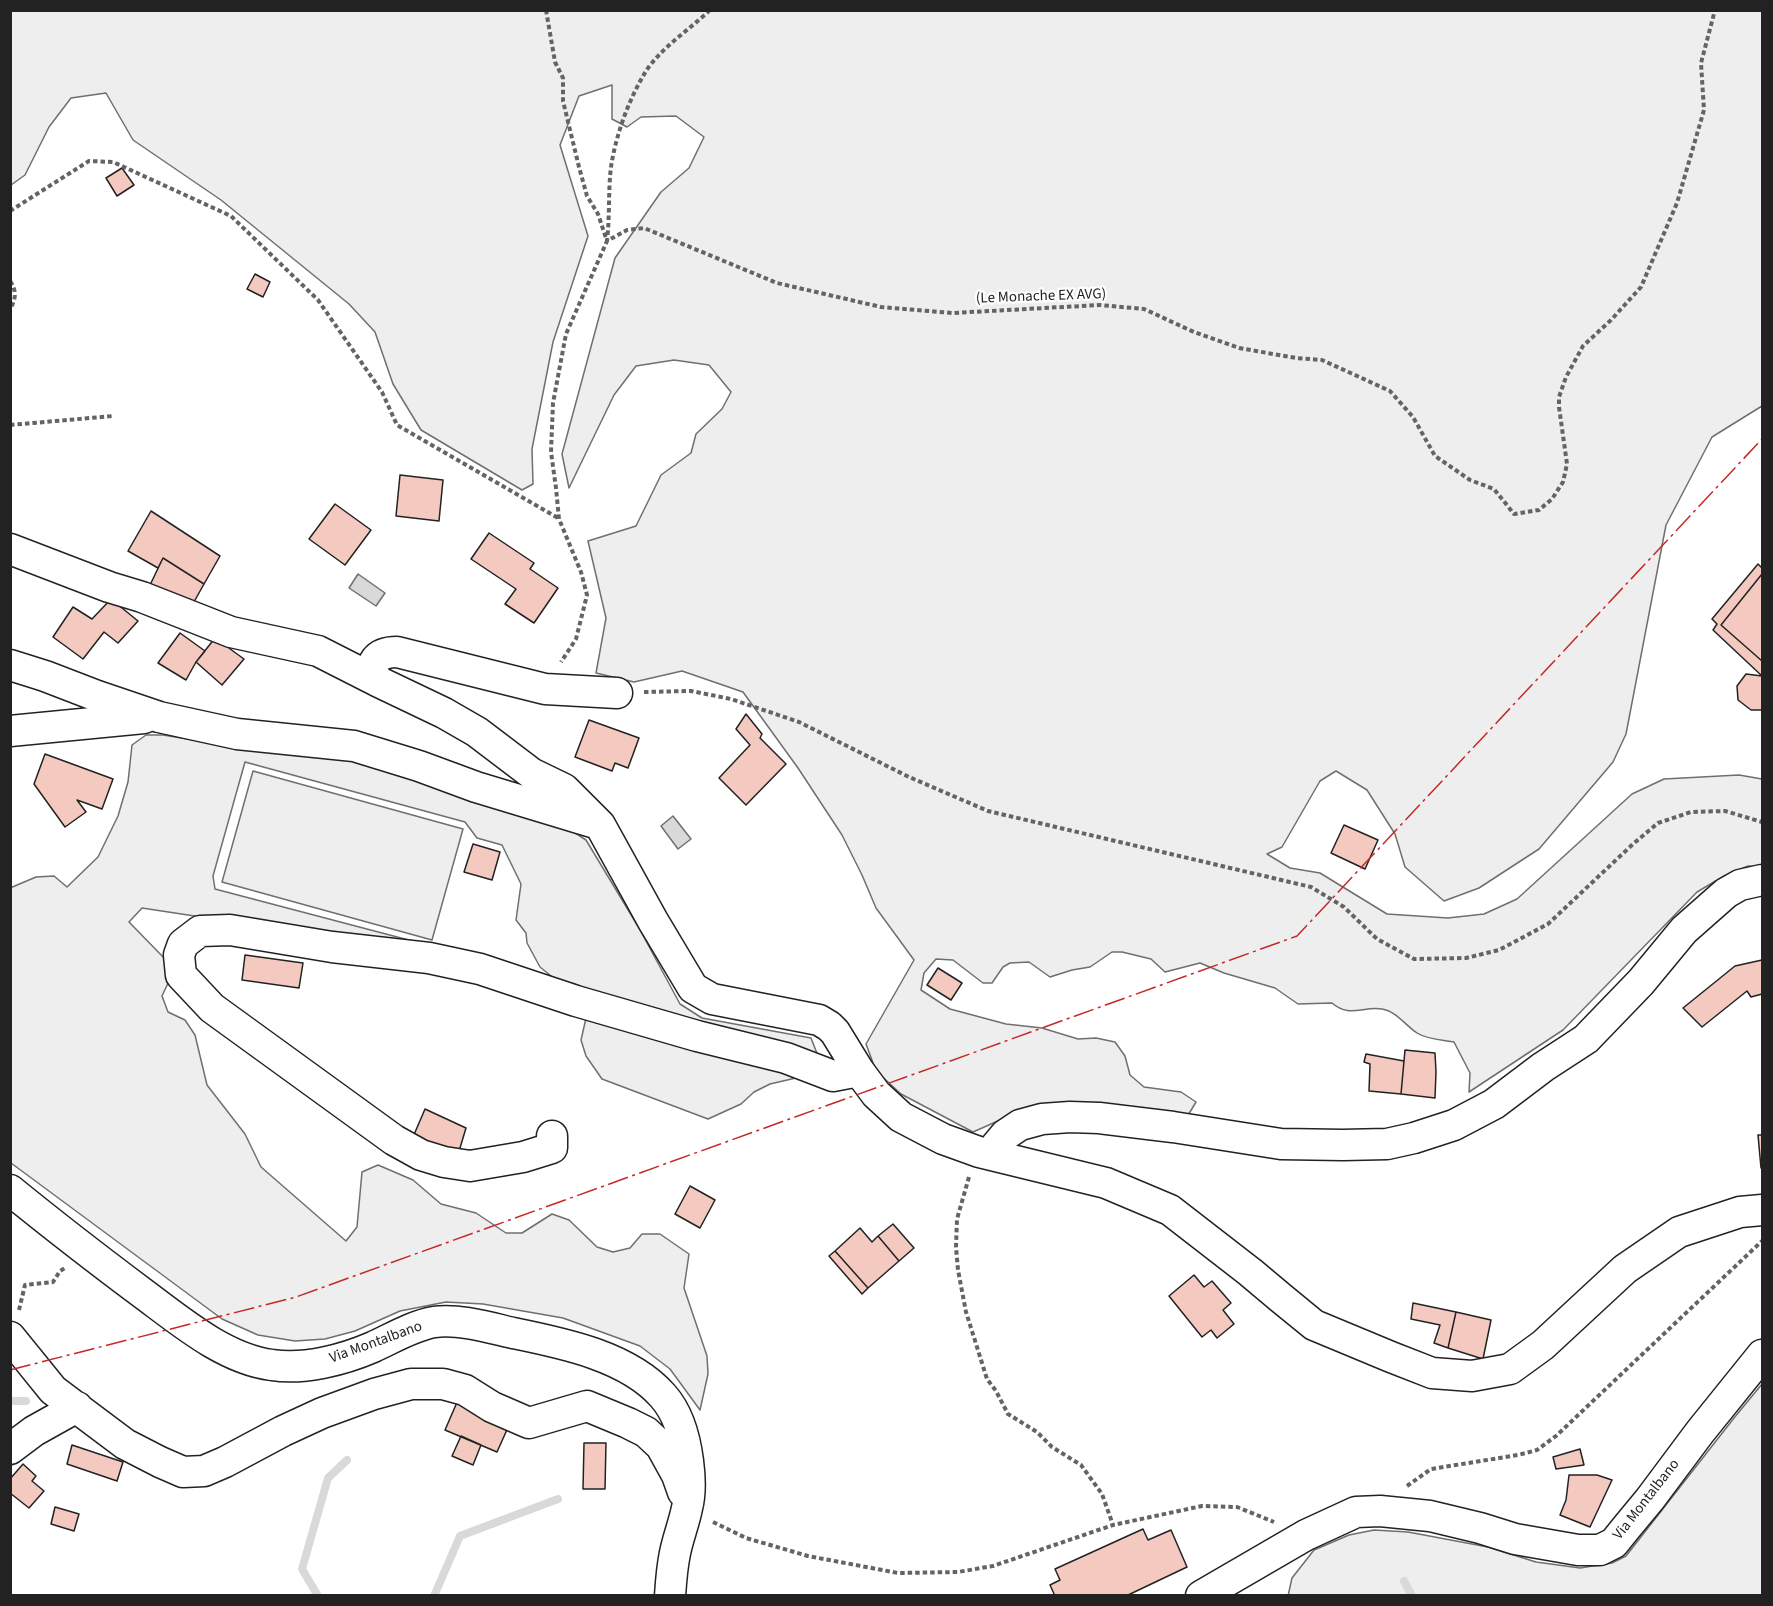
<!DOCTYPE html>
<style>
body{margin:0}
#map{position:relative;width:1773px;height:1606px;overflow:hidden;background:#fff;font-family:"Source Sans 3",sans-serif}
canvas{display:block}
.frame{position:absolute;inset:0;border:12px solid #222;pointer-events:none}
</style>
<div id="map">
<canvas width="1773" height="1606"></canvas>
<div class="frame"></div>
</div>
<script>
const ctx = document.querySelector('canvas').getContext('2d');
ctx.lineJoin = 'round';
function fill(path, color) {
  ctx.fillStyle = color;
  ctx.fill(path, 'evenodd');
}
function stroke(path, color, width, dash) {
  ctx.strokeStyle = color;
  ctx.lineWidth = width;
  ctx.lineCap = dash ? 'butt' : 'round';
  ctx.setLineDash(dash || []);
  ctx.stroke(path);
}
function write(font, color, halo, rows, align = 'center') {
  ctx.font = font + ' "Source Sans 3",sans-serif';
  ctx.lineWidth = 4.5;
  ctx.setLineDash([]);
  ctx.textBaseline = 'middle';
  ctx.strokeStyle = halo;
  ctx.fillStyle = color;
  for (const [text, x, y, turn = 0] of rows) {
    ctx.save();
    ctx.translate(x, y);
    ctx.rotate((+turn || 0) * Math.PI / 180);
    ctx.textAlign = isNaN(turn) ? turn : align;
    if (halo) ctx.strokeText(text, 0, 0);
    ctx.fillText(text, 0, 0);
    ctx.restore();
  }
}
const green = new Path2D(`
 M11,11H1762V406L1712,437L1666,525L1626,734L1613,762L1539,849L1479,888L1444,901L1405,867L1395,834L1367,790L1336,771L1320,781L1282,847L1267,854L1290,868L1320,873L1387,914L1448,918L1484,914L1517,899L1632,794L1664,779L1739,775L1762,779V867L1748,866L1724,876L1697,892L1563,1030L1469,1092L1470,1073L1454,1042C1443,1040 1426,1039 1417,1033C1406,1026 1396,1011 1382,1009C1363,1006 1349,1018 1332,1003L1298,1004L1275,988L1224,973L1200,963L1165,972L1151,959L1122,952H1112L1090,967L1072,970L1050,977L1029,962L1010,963L1003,967L992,983H983L953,960L936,959L924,973L921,990L950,1009L1006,1024L1042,1028L1078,1039L1096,1038L1115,1042L1125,1056L1130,1075L1144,1087L1181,1092L1196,1102L1187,1117H1007L973,1132L901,1094L876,1071L866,1044L914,960L876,908L862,875L842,835L798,768L743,692L682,671L634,682L596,673L606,618L588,541L636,526L661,475L691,453L696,434L722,409L731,392L709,365L674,360L636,366L614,395L569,488L562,454L615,258L661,192L689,168L704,137L676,116L641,117L627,127L612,119V85L579,96L560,145L588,236L553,342L532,449L533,484L522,490L421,430L393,384L375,332L349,304L221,200L133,140L106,93L71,98L49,127L25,175L11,185Z
 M146,735H163L249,749L326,754L376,764L566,827L586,840L639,928L680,1004L702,1018L811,1038L818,1056L813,1074L770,1084L754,1092L741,1104L708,1119L602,1079L586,1056L581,1040L589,1005L588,996L575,984L556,980L540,967L527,943L526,933L516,920L521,884L502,845L477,838L465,822L245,762L213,876L215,889L420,943L418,950L142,908L129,922L166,960L170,979L162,996L168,1012L185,1020L195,1035L207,1085L245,1134L261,1167L346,1241L357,1227L362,1172L378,1165L413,1180L441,1204L476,1213L506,1233H522L552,1214L569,1220L597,1247L613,1252L630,1248L642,1234H660L689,1254L684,1288L707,1356L708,1374L700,1410L670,1369L640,1346L563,1318L483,1304L446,1302L400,1311L355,1331L325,1339L295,1341L258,1335L222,1319L11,1163L10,888L36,877L54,876L67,887L98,857L118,816L128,782L132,745Z
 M253,771L463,829L432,940L222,882Z
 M1762,1384V1595L1288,1596L1292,1578L1314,1550L1349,1535L1374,1530L1408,1532L1488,1547L1536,1562L1580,1568L1612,1563L1626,1556L1734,1418Z`);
fill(green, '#eee');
stroke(green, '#6f6f6f', 1.5);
const water = new Path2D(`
 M358,574L385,593L376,606L349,588Z
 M673,816L691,839L678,849L661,826Z`);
fill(water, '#d9d9d9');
stroke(water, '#6f6f6f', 1.5);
stroke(new Path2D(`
 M10,1401H26
 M1404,1581L1412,1596
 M318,1596L302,1569L328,1478L347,1460
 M434,1596L460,1536L558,1499`), '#d9d9d9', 8);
const building = new Path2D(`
 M122,168L134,185L117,196L106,178Z
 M255,274L270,282L263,297L247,289Z
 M400,475L443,480L439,521L396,516Z
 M335,504L371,530L345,565L309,539Z
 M151,511L220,556L204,584L163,558L158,568L128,551Z
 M489,533L534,563L530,569L558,588L534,623L505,604L516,589L471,559Z
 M163,558L204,584L190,609L150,585Z
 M1758,564L1762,568V574L1721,625L1762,661V676L1713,630L1717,624L1712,619Z
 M1762,574V661L1721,625Z
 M111,599L138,621L118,643L104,632L83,659L53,637L73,607L92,619Z
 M180,633L205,651L196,662L186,680L158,663Z
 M215,638L244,659L222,685L196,662Z
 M1746,674L1762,676V710H1751L1738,700L1737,686Z
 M746,714L762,734L760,738L786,764L746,805L719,778L750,745L736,729Z
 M589,720L639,738L628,768L615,763L612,771L575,757Z
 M45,754L113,779L102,809L77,800L86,812L65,827L34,784Z
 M1344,825L1378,840L1365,869L1331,853Z
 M473,844L500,852L492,880L464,872Z
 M245,955L303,963L299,988L242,980Z
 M1762,960V994L1751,997L1747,991L1702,1027L1683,1008L1735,966Z
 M938,968L962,983L951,1000L927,985Z
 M1405,1050L1435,1053L1436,1072L1435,1098L1401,1094Z
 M1366,1054L1404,1061L1401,1094L1369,1091L1370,1064L1364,1062Z
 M425,1109L466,1128L457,1158L413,1137Z
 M1758,1135H1762V1168H1761Z
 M690,1186L715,1200L700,1228L675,1214Z
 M893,1224L914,1248L899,1261L878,1236Z
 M860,1228L872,1242L878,1236L899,1261L868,1288L835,1251Z
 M835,1251L868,1288L862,1294L829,1256Z
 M1194,1275L1204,1287L1212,1281L1231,1303L1223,1310L1234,1324L1217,1338L1211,1330L1202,1337L1169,1296Z
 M1413,1303L1456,1312L1448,1348L1434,1343L1440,1325L1411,1319Z
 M1456,1312L1491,1320L1483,1359L1448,1348Z
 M458,1400L510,1423L497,1452L445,1430Z
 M461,1436L481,1445L473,1465L452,1456Z
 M584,1443H606L605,1489H583Z
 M72,1445L123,1462L117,1481L67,1464Z
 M1580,1449L1584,1465L1556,1469L1553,1457Z
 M23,1464L36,1476L32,1481L44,1491L29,1508L10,1493V1479Z
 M1569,1475H1597L1612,1480L1590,1527L1560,1515L1566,1500Z
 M55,1507L79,1514L74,1531L51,1524Z
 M1143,1529L1148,1540L1171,1530L1187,1567L1126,1596H1055L1050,1585L1060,1580L1055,1569Z`);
fill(building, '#f3c9c0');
stroke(building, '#222', 1.5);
const minor = new Path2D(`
 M10,549L109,587L142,597L231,632L318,651L377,681
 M10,665L45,676L97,696L159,717L237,734L354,746L419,766L476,787L595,823
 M617,693L545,689L397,652C377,652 367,663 377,681L444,713L477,732L531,773L564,789L600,825L653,921L693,988L712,999L819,1020L829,1026L835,1032L859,1071L876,1094L901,1117L943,1139L979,1152L1106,1183L1170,1210L1250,1272L1281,1298L1314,1325L1391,1357L1432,1373L1472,1376L1510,1369L1543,1345L1625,1269L1679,1232L1740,1212L1762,1210
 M10,731L144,718
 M552,1136V1148L523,1157L470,1166L444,1162L421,1155L394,1140L212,1008L181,975L179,955L183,944L200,931L230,930L332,947L429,958L480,969L576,1001L697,1036L786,1058L833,1076L859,1071
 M990,1153L1005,1135L1020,1125L1042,1119L1070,1117L1099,1118L1173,1127L1281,1144L1343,1145L1387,1144L1414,1138L1454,1125L1494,1104L1543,1067L1586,1039L1641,982L1684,930L1726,893L1740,885L1762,880
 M10,1190C53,1225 97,1259 141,1292C179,1320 224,1359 272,1365C304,1370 343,1360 373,1347C393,1338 412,1326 434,1322C461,1319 487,1327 513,1333C562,1343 628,1356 663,1396C679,1414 685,1437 688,1461C690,1476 691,1493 687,1508C684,1523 678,1538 675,1553C672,1567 671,1581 670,1596
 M10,1337L53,1390L125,1444L160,1462L183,1472L204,1471L225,1462L283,1431L322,1413L374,1394L411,1384H443L465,1390L492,1407L529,1423L587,1406L628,1423L646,1432L661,1446L677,1475L683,1492
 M10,1449L34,1431L77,1407
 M1201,1596L1306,1535L1356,1512L1380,1511L1430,1516L1480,1528L1515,1539L1578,1550H1600L1614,1543L1626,1528L1650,1499L1700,1432L1762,1355`);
stroke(minor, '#222', 33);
stroke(new Path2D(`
 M546,10L555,62L563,78V101L579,167L587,196L598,214L607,241L566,334L553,403L551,452L556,488L559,519L581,572L587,595L576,639L561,662
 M710,10C689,30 662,47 646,71C629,99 616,134 611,167C608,191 610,216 607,241L627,230L644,228L777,283L881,307L953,313L1100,305L1144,309L1194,332L1239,348L1296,358L1322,360L1390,391L1413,417L1435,456L1470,480L1494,489L1514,514L1539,510L1552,499L1563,482L1567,464L1559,407V397L1566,377L1583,346L1611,320L1641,287L1677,203L1704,110L1701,63L1715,10
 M10,211L89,161L113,162L231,216L318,300L382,392L397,425L558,518
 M10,281C17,291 16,299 10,309
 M10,425L113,416
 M644,692L691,691L731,699L799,722L909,777L988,811L1311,887L1344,907L1377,939L1414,959L1466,958L1499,950L1548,924L1633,844L1658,823L1691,812L1725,811L1762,822
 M969,1177L957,1219L956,1247L958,1270L966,1312L987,1379L996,1391L1008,1414L1037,1432L1052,1447L1081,1465L1102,1494L1113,1525
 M19,1310L25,1285L53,1282L60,1271L65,1268
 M1407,1486L1431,1469L1518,1455L1537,1450L1556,1436L1762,1241
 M713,1522L746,1538L808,1556L898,1573L958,1572L993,1566L1113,1525L1202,1506L1237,1507L1274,1522`), '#646464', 4, [4.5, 3]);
stroke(minor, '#fff', 30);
stroke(new Path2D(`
 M10,1370L296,1297L1297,936L1762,439`), '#c62828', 1.5, [21, 4.5, 3, 4.5]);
write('15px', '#222', '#fff', [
 ["(Le Monache EX AVG)",1041,297,-2],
 ["Via Montalbano",376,1343,-20],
 ["Via Montalbano",1647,1500,-52]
]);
</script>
